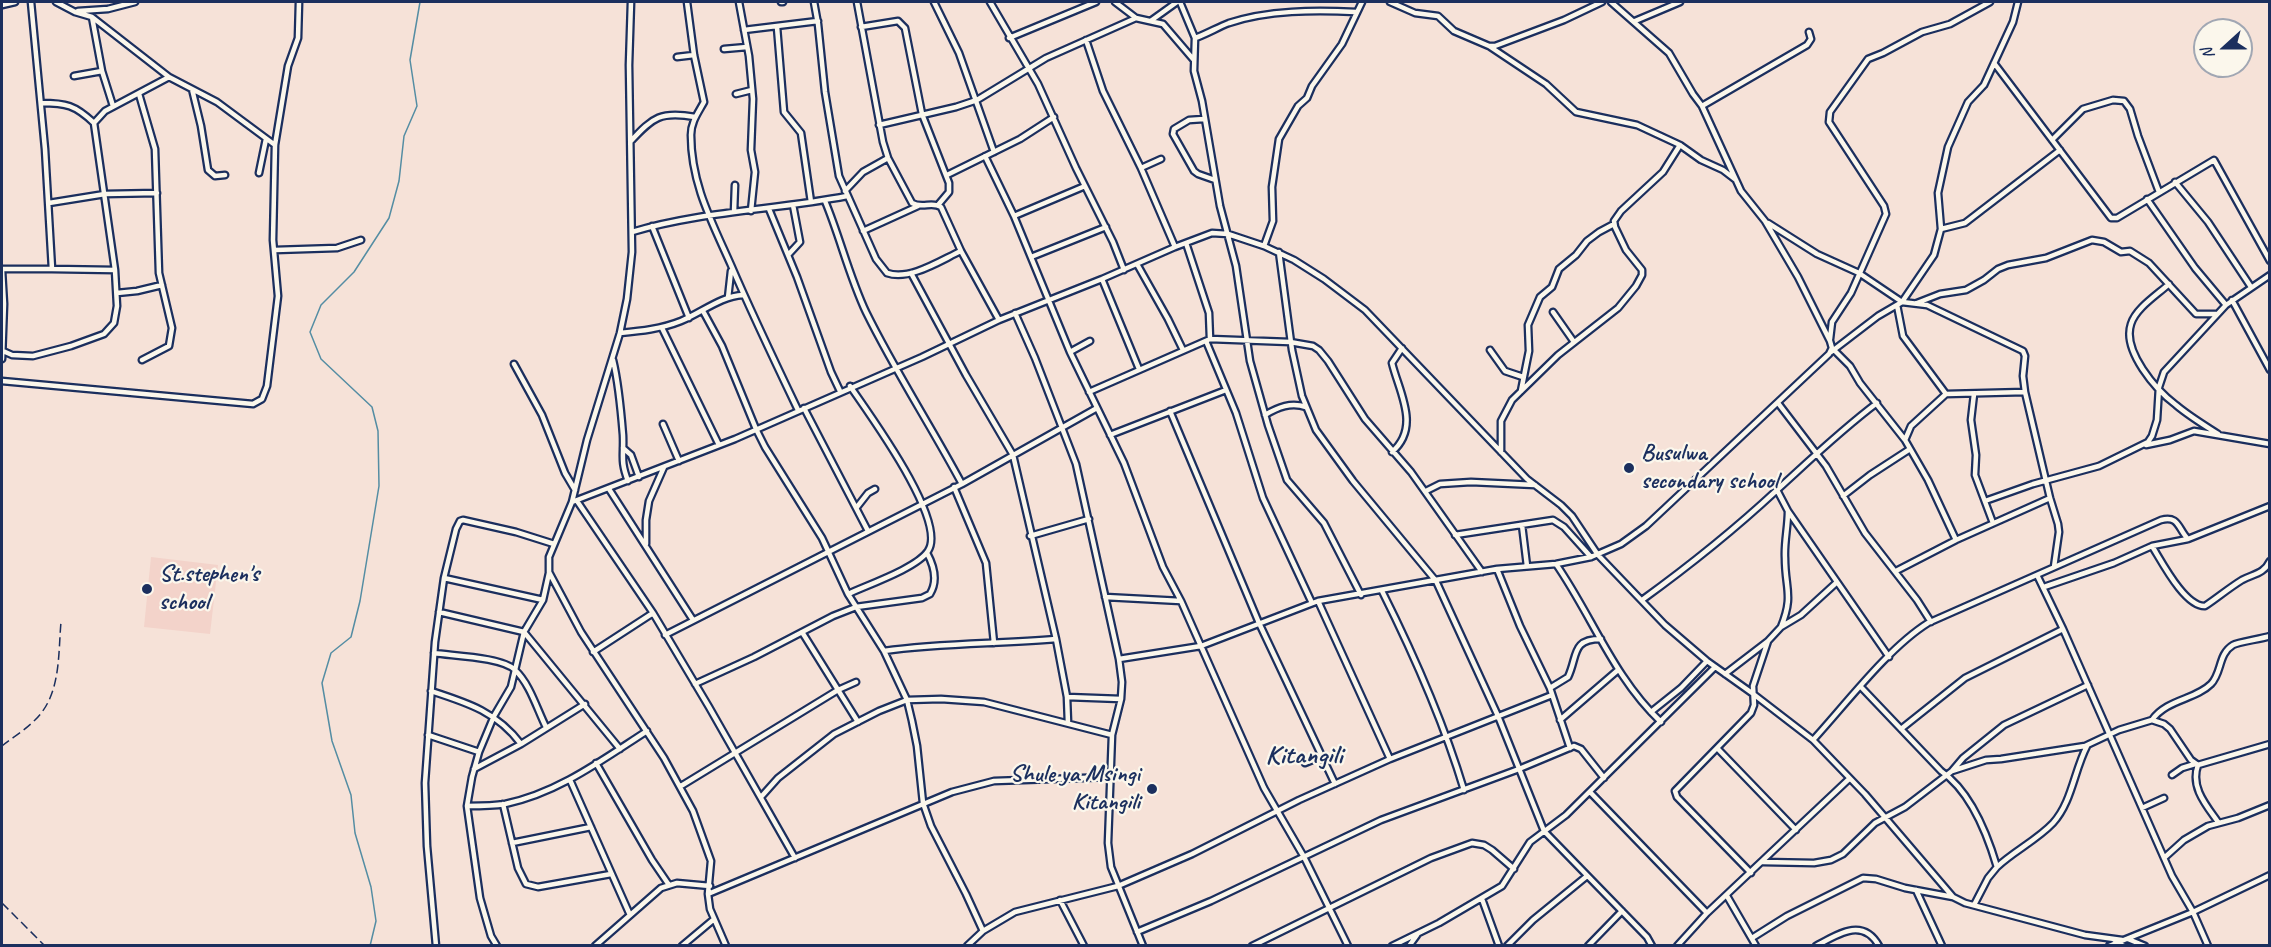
<!DOCTYPE html>
<style>
body{margin:0}
#map{position:relative;width:2271px;height:947px;overflow:hidden;background:#f6e2d8;font-family:Caveat,sans-serif}
canvas{display:block}
.frame{position:absolute;inset:0;border:3px solid #1b2f5e;pointer-events:none}
.north{position:absolute;left:2193px;top:18px;width:60px;height:60px;box-sizing:border-box;background:#fbf7ec;border:2px solid #a1a7b3;border-radius:50%;rotate:249deg;font-size:16px;font-weight:700;line-height:24px;text-align:center;color:#1b2f5e}
.north::after{content:'';display:block;margin:auto;width:21px;height:27px;background:#1b2f5e;clip-path:polygon(50% 0,100% 100%,50% 72%,0 100%)}
</style>
<div id="map">
<canvas width="2271" height="947"></canvas>
<div class="frame"></div>
<div class="north">N</div>
</div>
<script>
const ctx = document.querySelector('canvas').getContext('2d');
ctx.lineJoin = 'round';
function fill(path, color) {
  ctx.fillStyle = color;
  ctx.fill(path, 'evenodd');
}
function stroke(path, color, width, dash) {
  ctx.strokeStyle = color;
  ctx.lineWidth = width;
  ctx.lineCap = dash ? 'butt' : 'round';
  ctx.setLineDash(dash || []);
  ctx.stroke(path);
}
function write(font, color, halo, rows, align = 'center') {
  ctx.font = font + ' Caveat,sans-serif';
  ctx.lineWidth = 4.5;
  ctx.setLineDash([]);
  ctx.textBaseline = 'middle';
  ctx.strokeStyle = halo;
  ctx.fillStyle = color;
  for (const [text, x, y, turn = 0] of rows) {
    ctx.save();
    ctx.translate(x, y);
    ctx.rotate((+turn || 0) * Math.PI / 180);
    ctx.textAlign = isNaN(turn) ? turn : align;
    if (halo) ctx.strokeText(text, 0, 0);
    ctx.fillText(text, 0, 0);
    ctx.restore();
  }
}
fill(new Path2D(`
 M151,557L218,565L210,634L144,627Z`), '#f3d3ca');
stroke(new Path2D(`
 M370,946L376,921L371,887L355,833L351,795L332,741L322,683L331,653L351,637L360,601L379,486L378,431L372,407L321,359L310,332L321,305L354,272L389,218L399,181L404,136L417,106L410,60L420,2`), '#548da3', 1.5);
const minor = new Path2D(`
 M56,2L75,12L92,17L169,77L217,102L275,145
 M631,2L629,65L632,252L627,299L620,333L587,440L572,502L549,557V572L581,632L664,758L693,811L711,861L708,894L710,909L726,946
 M687,2L694,55L704,102C698,113 691,122 691,135C691,184 712,222 731,265C752,314 775,362 798,410
 M739,2L749,56L753,99L751,150L755,172L751,211
 M781,2H783
 M814,2L818,24L825,92L839,176L876,259L887,273C910,281 941,260 961,251
 M857,2L883,142L888,158L912,203C922,209 932,201 941,207L961,251L999,320
 M934,2L959,53L994,152
 M990,2L1038,84L1076,168L1113,242L1124,270
 M1115,2L1136,18L1163,24L1193,59
 M1180,2L1195,38L1194,71L1202,101L1220,206L1236,266L1250,361L1268,425L1287,480L1324,523L1361,595
 M1390,2L1415,13L1438,16L1454,31L1489,46H1495L1564,20L1602,2
 M2,5L15,2
 M78,11L108,9L135,2
 M92,17L102,71L113,106
 M1152,20L1177,2
 M1635,21L1680,2
 M777,27L784,112L801,133L811,202
 M861,27L898,21L905,28L922,114L949,183V192L938,205
 M744,30L818,21
 M1009,38L1096,2
 M1195,38C1207,34 1218,27 1229,23C1268,10 1315,10 1356,12
 M1086,40L1103,91L1141,168L1175,247
 M1489,46L1546,84L1576,112L1637,125L1680,145L1701,160L1723,170L1736,180
 M724,49L747,47
 M677,57L694,55
 M1994,63L2111,218H2117L2214,160L2270,261
 M74,76L102,71
 M192,89L201,126L208,170L215,176L225,175
 M139,94L155,149L159,273L172,328L169,346L142,360
 M736,94L752,90
 M41,103C66,103 75,105 94,123
 M1702,106L1807,45L1811,39L1809,32
 M1204,119L1189,120L1174,129L1173,134L1194,171L1198,174L1215,180
 M879,125L956,107L977,100L1046,58L1136,18
 M2052,140L2083,109L2113,100L2124,101L2130,109L2138,136L2159,192
 M631,141C653,117 661,111 695,117
 M985,156L1014,216L1070,352L1124,463L1163,567L1181,601L1264,788L1304,857L1348,946
 M1141,168L1161,159
 M259,173L266,139
 M947,175L1020,139L1054,117
 M2175,182L2208,222L2251,287
 M845,191L863,172L888,158
 M2147,199L2195,268L2226,305
 M825,201C840,237 849,276 866,312C895,371 931,426 962,484
 M49,203L105,194L157,193
 M769,209L797,277L831,372L840,391
 M734,212L735,185
 M1014,216L1085,186
 M1768,223L1817,254L1859,273L1902,302L1927,305L2023,351L2025,356L2023,376L2025,392L2050,498L2058,524L2059,532L2054,567
 M652,226L689,318
 M1941,229L1965,223L2060,150
 M863,231L918,206
 M632,232C702,211 776,210 847,196
 M1186,243L1209,313L1210,339
 M1264,246L1273,221L1272,187L1279,139L1298,106L1307,98L1312,86L1342,44L1362,2
 M275,250L337,248L361,240
 M1279,252L1292,350L1302,396L1316,430L1353,481L1436,581L1498,716L1544,831L1647,937L1652,946
 M788,255L800,242L793,205
 M1031,257L1106,227
 M1137,264L1168,319L1183,350
 M2,269H52L45,149L31,2
 M52,269L115,270
 M2,270L4,304L2,359
 M911,273L966,375L1013,455L1056,639L1067,697L1068,723
 M1102,279L1139,369
 M2169,284C2157,295 2136,308 2131,324C2122,351 2156,390 2176,405C2189,416 2204,425 2218,434
 M117,293L137,291L162,285
 M728,298L731,271
 M2232,300L2270,370
 M1917,303L1940,294L1966,290L1984,280L1998,269L2008,265L2046,258L2092,240L2104,242L2121,252L2130,251L2149,263L2196,314H2216
 M1897,305L1903,336L1946,394
 M703,311L722,346L756,429L765,447L822,538L848,594L884,651L907,700L912,721L917,746L923,803L931,826L966,894L983,931
 M1553,312L1574,342
 M1015,313L1035,358L1076,464L1119,659L1122,682L1121,699L1112,735L1108,843L1111,867L1143,946
 M662,328L719,445
 M620,333C641,331 661,329 681,321C701,313 721,296 743,295
 M1830,339L1832,322L1851,293L1886,214L1884,206L1829,122L1830,112L1868,59L1883,53L1922,32L1950,24L1990,2
 M1206,341L1236,413L1263,498L1312,603
 M1490,350L1505,371L1523,377
 M1834,350L1850,366L1860,383L1905,440L1928,480L1956,540
 M3,351L12,355L33,356L71,346L104,334L114,323L117,306L115,270L94,123L105,111L169,77
 M1070,352L1090,341
 M1831,352L1878,316L1902,302L1934,255L1941,229L1938,193L1948,147L1968,102L1984,85L2013,22L2018,2
 M613,360C619,385 621,410 623,435C624,456 620,460 628,481
 M514,364L542,415L565,473L575,490
 M2,381L253,404L262,399L267,386L278,296L273,240L275,145L288,66L298,38L299,2
 M1521,391L1529,351L1528,325L1540,297L1552,287L1559,269L1576,255L1587,241L1599,232L1614,224
 M1089,392L1210,339L1290,342L1313,346L1319,350L1328,361L1365,419L1411,472L1482,572
 M1974,394L1971,420L1976,455L1975,475L1993,523
 M1778,403L1826,466L1865,533L1917,600L1931,622
 M804,408L868,531
 M1170,411L1259,623L1335,784
 M1265,415C1278,407 1291,402 1306,407
 M663,424L679,461
 M1110,435L1226,390
 M1905,440L1911,426L1946,394L2025,392
 M2146,445L2170,440L2194,431L2270,444
 M623,448L631,455L639,477
 M1392,452C1421,427 1399,392 1392,363L1402,348
 M1501,452V421L1512,400L1558,355L1618,308L1636,286L1642,275V270L1626,250L1615,227L1614,221L1621,211L1663,172L1680,145
 M954,487L986,563L994,643
 M609,489L693,620
 M1777,490L1788,511L1889,657
 M1426,491L1440,484L1471,482L1535,485
 M1843,496L1870,475L1910,449
 M577,501L653,613L709,707L795,858
 M1985,501L2033,484L2099,466L2148,442L2152,436L2157,420L2159,387L2164,372L2226,305L2270,275
 M572,502L735,439L922,357L999,320L1102,279L1175,247L1212,233L1228,234L1264,246L1294,260L1324,279L1365,310L1527,479L1561,505L1572,516L1598,555L1665,625L1707,661L1752,693L1813,740L1865,794L1953,897L1965,903L2085,935L2122,940
 M857,507L868,493L875,489
 M1522,525L1527,566
 M1455,535L1553,520L1564,527L1591,557
 M1030,536L1089,519
 M646,544V520L649,501L664,467
 M2152,546C2162,562 2185,607 2205,606C2217,598 2229,588 2242,580C2253,574 2264,574 2270,561
 M1556,564C1592,616 1614,678 1661,722
 M1497,569L1520,626L1550,688L1570,748
 M1896,571L1956,540L2050,498
 M2037,575L2063,629L2172,876L2193,912L2208,946
 M444,578L543,600
 M2044,587L2114,563L2152,546L2188,539L2270,506
 M1382,591C1414,655 1443,720 1464,790
 M848,594C867,585 917,568 928,551C948,521 869,414 850,386
 M1105,597L1181,601
 M1642,600C1689,566 1734,530 1777,490C1810,460 1841,430 1877,403
 M1318,601L1390,759
 M439,612L524,632L620,749
 M1781,627C1794,595 1785,589 1785,558C1784,543 1788,527 1788,511
 M802,632L858,722
 M665,635L962,484L1097,408
 M884,651C941,643 999,644 1056,639
 M593,652L653,613
 M434,653C454,656 502,657 515,670C530,684 537,709 546,727
 M1119,659L1201,646L1318,601L1497,569L1556,564L1591,557L1621,544L1646,526L1829,354L1832,348L1830,341L1798,277L1765,221L1741,191L1702,106L1693,94L1669,53L1611,2
 M1725,674L1768,641L1781,627L1801,615L1836,583
 M695,684L754,657L833,616L856,607L922,598L930,594C938,581 934,566 927,553
 M1861,687L1941,771C1970,791 1987,833 1997,867L1988,878L1974,905
 M1550,688L1568,677C1578,656 1571,639 1601,639
 M431,691C468,703 497,712 521,744
 M1067,697L1121,699
 M1651,712L1681,688L1707,661
 M1560,720L1618,670
 M2152,720C2167,699 2195,700 2211,684C2222,673 2218,654 2233,645C2238,642 2261,639 2270,636
 M1901,729L1965,678L2063,629
 M428,735L479,752
 M1813,740C1846,704 1888,648 1928,623L2161,520C2179,515 2178,529 2188,539
 M1717,748L1796,830
 M596,763L652,860L669,885
 M1305,763L1322,756
 M2198,765C2190,787 2206,805 2218,822
 M474,769L521,744L585,704
 M1952,771L1963,758L2004,725L2088,685
 M2172,775L2182,768L2195,764
 M570,780L630,915
 M681,786L838,690L856,682
 M1590,792L1707,913
 M761,797L778,778L834,734L879,711L907,700L941,699L984,702L1112,735
 M503,804L518,868L526,884L538,887L611,874
 M467,806C480,806 493,806 505,804C558,793 602,760 647,731
 M2142,808L2164,798
 M512,843L591,827
 M2164,858L2184,840L2208,826L2238,818L2270,805
 M1763,862L1814,863L1831,860L1843,854L1875,823L1905,807L1952,771L1986,760L2001,759L2085,746L2119,730L2152,720L2164,724L2170,729L2191,760L2198,765L2270,744
 M1997,867C2014,851 2037,840 2053,823C2072,802 2074,771 2087,746
 M1751,873L1677,797L1675,791L1751,713L1754,705L1753,686L1768,641
 M1916,890L1942,946
 M708,894L952,792L994,781L1111,777
 M1727,896L1756,946
 M1482,899L1499,946
 M1060,900L1084,946
 M1137,932L1211,901L1381,820L1519,769L1574,746L1581,749L1604,778
 M1752,938L1787,916L1863,878L1876,879L1905,888L1953,897
 M2128,939L2145,946
 M2115,942L2124,946
 M436,946L427,846L425,783L435,642L444,578L456,529L460,521L463,520L516,532L554,544
 M497,946L491,936L480,898L467,806L472,777L479,752L494,716L511,687L524,632L543,600L549,573
 M595,946L661,888L677,883L710,886
 M682,946L713,920
 M967,946L983,931L1015,912L1118,886L1192,854L1299,800L1390,759L1552,695
 M1252,946L1431,858L1472,843L1484,845L1492,850L1514,869
 M1392,946L1439,923L1502,886L1530,842L1566,815L1715,667
 M1409,946L1417,935
 M1507,946L1533,920L1587,876
 M1588,946L1622,911
 M1677,946L1707,913L1849,779
 M1816,946C1838,934 1863,917 1879,946
 M2109,946L2193,912L2270,875`);
stroke(minor, '#1b2f5e', 9);
stroke(minor, '#fbf7ec', 4.5);
stroke(new Path2D(`
 M2,746C12,738 25,730 35,720C61,695 58,656 61,622
 M2,903L45,946`), '#1b2f5e', 1.5, [9, 4.5]);
for (const [x, y, r, color] of [
 [1629,468,6,"#1b2f5e"],
 [147,589,6,"#1b2f5e"],
 [1152,789,6,"#1b2f5e"]
]) {
  const dot = new Path2D();
  dot.arc(x, y, r, 0, 2 * Math.PI);
  ctx.fillStyle = color;
  ctx.fill(dot);
  stroke(dot, '#fbf7ec', 2);
}
write('bold 24px', '#1b2f5e', '#fbf7ec', [
 ["Busulwa",1641,454],
 ["secondary school",1641,482],
 ["St.stephen's",159,575],
 ["school",159,603],
 ["Shule ya Msingi",1140,775,"right"],
 ["Kitangili",1140,803,"right"]
], 'left');
write('bold 27px', '#1b2f5e', '#fbf7ec', [
 ["Kitangili",1304,756]
]);
</script>
